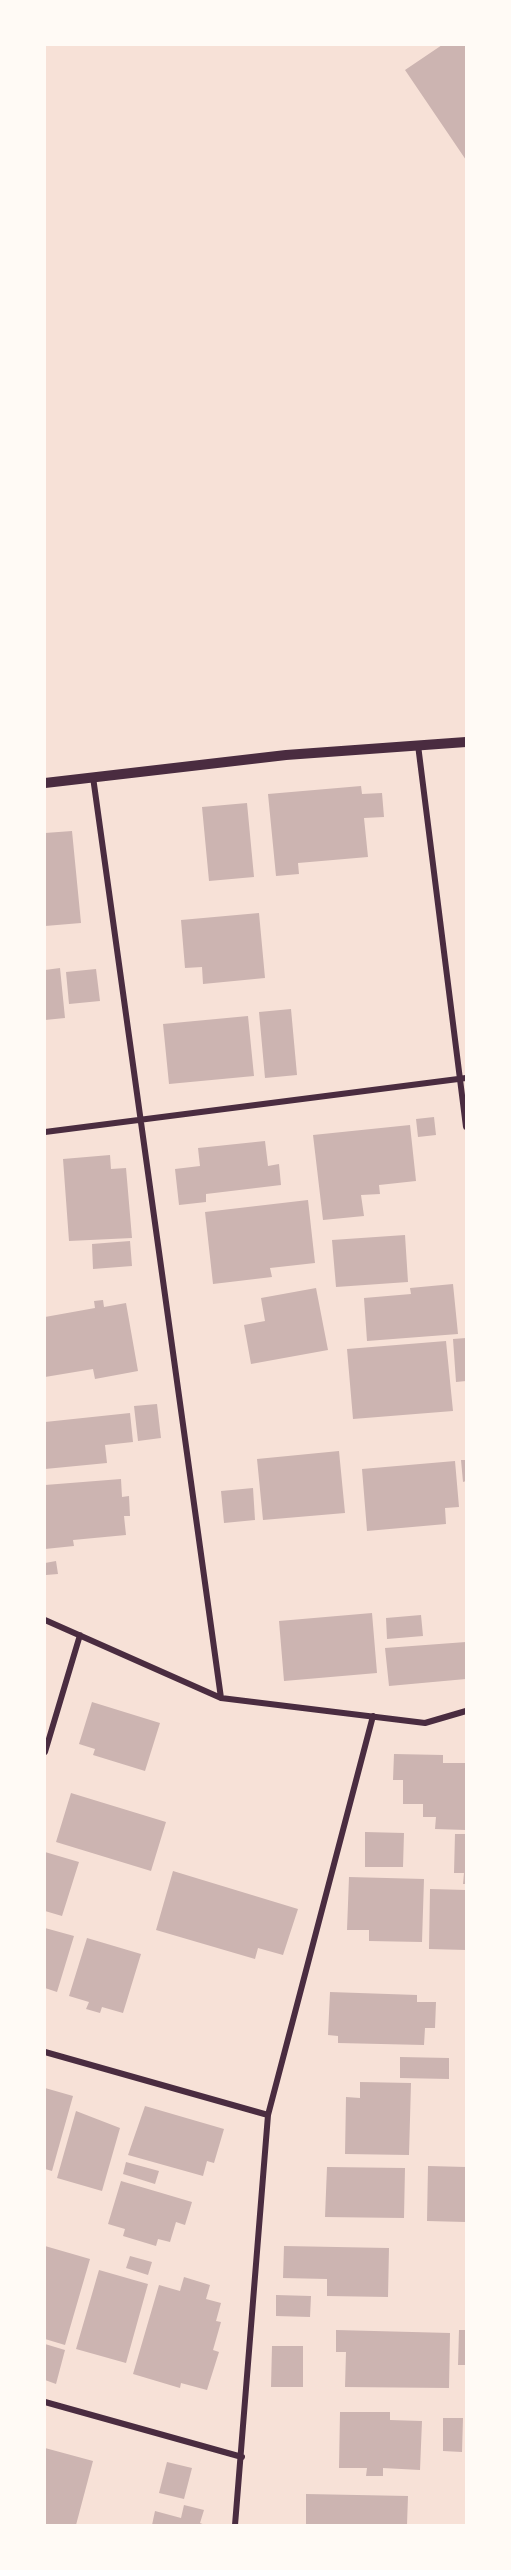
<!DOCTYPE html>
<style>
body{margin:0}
#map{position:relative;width:511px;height:2570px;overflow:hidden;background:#f7e1d7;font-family:"Exo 2",sans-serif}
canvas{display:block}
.frame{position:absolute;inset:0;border:46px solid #fffaf5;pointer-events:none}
</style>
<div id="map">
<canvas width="511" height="2570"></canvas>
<div class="frame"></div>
</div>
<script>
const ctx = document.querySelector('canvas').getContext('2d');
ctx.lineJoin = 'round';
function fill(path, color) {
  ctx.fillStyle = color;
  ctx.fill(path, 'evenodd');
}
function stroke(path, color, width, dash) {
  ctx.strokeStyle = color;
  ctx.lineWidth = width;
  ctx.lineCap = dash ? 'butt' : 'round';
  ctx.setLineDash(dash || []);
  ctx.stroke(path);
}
fill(new Path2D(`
 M442,45H466V160L405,70Z
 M361,786L362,794L382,793L384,817L364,818L368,857L298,863L299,874L276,876L268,794Z
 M247,803L254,877L209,881L202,807Z
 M72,831L81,923L45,926V833Z
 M259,913L265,978L203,984L202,967L185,968L181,920Z
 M60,968L65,1018L45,1020V970Z
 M96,969L100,1001L69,1004L66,972Z
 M291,1009L297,1075L265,1078L259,1012Z
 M248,1016L254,1076L169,1084L163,1024Z
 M434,1117L436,1135L418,1137L416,1119Z
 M410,1125L416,1181L379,1185L380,1194L361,1195L364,1216L323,1220L313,1135Z
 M265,1141L268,1166L279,1164L281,1185L206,1194V1202L179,1205L175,1169L200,1166L198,1148Z
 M110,1155L111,1169L126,1168L132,1238L69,1241L63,1159Z
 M308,1200L315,1263L270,1268L272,1277L213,1284L205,1212Z
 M405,1235L408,1282L336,1287L332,1240Z
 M130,1241L132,1266L93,1269L92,1244Z
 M453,1284L458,1334L367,1341L364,1298L411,1294L410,1288Z
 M316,1288L328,1350L251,1364L244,1325L265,1321L261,1298Z
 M103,1300L104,1307L126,1303L138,1371L95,1379L93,1369L45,1377V1317L95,1308L94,1301Z
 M466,1338V1381L456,1382L453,1339Z
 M446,1341L453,1411L353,1419L347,1349Z
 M157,1404L161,1438L138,1441L134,1406Z
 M130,1413L133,1442L105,1445L107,1463L45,1469V1422Z
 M339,1451L345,1513L263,1520L257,1459Z
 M461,1460H466V1481L463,1482Z
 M455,1461L459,1507L445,1508L446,1524L367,1531L362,1469Z
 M121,1479L122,1497L129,1496L130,1516H124L126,1535L73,1540L74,1546L45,1549V1485Z
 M253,1488L255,1520L224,1523L221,1491Z
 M56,1561L58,1574L46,1575L45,1563Z
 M372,1613L377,1673L284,1681L279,1621Z
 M421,1615L423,1636L387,1639L386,1618Z
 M466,1642V1679L389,1686L385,1648Z
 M92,1702L160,1723L145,1771L93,1755L95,1749L79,1744Z
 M394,1754L443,1755V1763H466V1830L435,1829L436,1817H423V1804H403V1780H393Z
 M71,1793L166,1822L151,1871L56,1842Z
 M365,1832L404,1833L403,1867H365Z
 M455,1834H466V1884H463L464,1873H454Z
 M45,1852L79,1862L62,1916L45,1911Z
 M173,1871L298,1909L283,1955L258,1948L255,1959L156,1930Z
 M349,1877L424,1879L422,1942L369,1941V1930H347Z
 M430,1889L466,1890V1950L429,1949Z
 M45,1928L74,1936L57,1992L45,1988Z
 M87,1938L141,1954L123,2013L102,2007L100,2013L86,2009L89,2002L69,1996Z
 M330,1992L417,1995V2002H436L435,2028H425L424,2045L338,2043V2036L328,2035Z
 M400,2057L449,2058V2079L400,2078Z
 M360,2082L411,2083L409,2155L345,2154L346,2097L360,2098Z
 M45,2088L73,2096L52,2171L45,2169Z
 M145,2106L224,2129L214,2163L207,2161L203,2176L128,2155Z
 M76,2111L120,2128L102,2191L57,2178Z
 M126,2162L159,2171L155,2184L123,2174Z
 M428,2166L466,2167V2222L427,2221Z
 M327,2167L405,2168L404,2218L325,2217Z
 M121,2181L192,2202L185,2225L176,2222L170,2242L158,2239L156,2246L123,2236L125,2229L108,2224Z
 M45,2246L90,2259L65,2345L45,2339Z
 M284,2246L389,2248L388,2297L327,2296V2279L283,2278Z
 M130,2256L152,2262L148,2275L126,2268Z
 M99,2270L148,2284L126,2363L76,2349Z
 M184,2277L210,2285L206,2299L221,2303L216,2321L221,2322L213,2350L219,2352L207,2390L181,2383L180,2388L133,2374L159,2285L180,2291Z
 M276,2295L311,2296L310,2317L276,2316Z
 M336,2330L450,2333L449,2388L345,2387L346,2352H336Z
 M459,2330H466V2365H458Z
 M45,2344L65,2350L56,2384L45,2380Z
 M272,2346H303V2387H271Z
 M340,2412H390V2420L422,2421L420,2470L383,2468V2476H366L367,2468H339Z
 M443,2418H463L462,2452L443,2451Z
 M45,2448L93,2461L76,2525H45Z
 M167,2462L192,2468L184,2499L159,2493Z
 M306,2494L408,2496L407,2525H306Z
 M184,2505L204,2510L200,2523L205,2525H152L155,2511L181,2518Z`), '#ccb4b1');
stroke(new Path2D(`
 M418,745L466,1127
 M93,777L221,1698
 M45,1132L466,1078
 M45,1620L221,1698L425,1723L466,1711
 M45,1752L80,1635
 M45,2052L268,2115
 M45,2402L242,2457
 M235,2525L268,2115L373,1716`), '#4a2c40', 6);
stroke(new Path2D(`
 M45,783L286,755L466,742`), '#4a2c40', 10);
</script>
